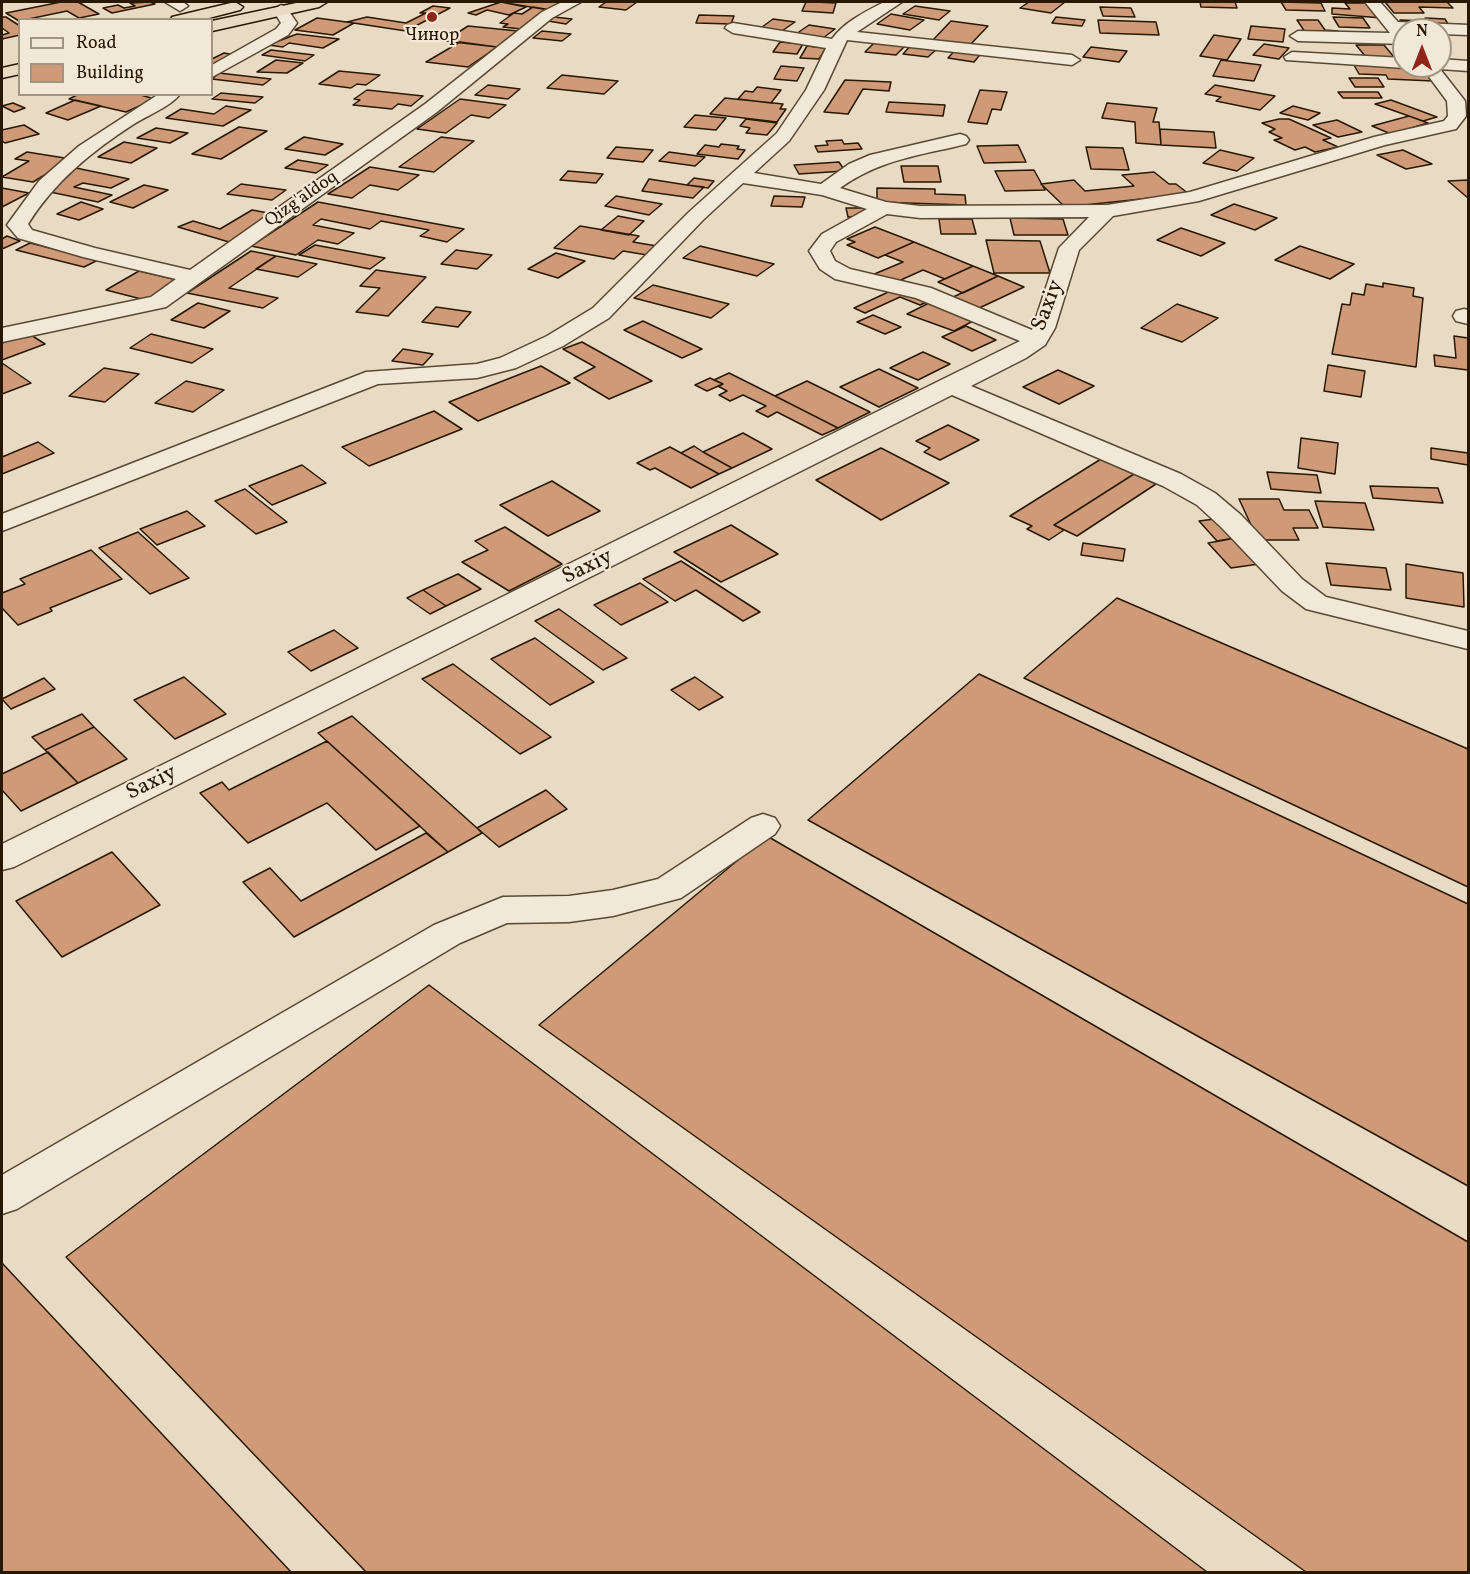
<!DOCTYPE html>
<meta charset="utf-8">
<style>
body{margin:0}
#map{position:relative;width:1470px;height:1574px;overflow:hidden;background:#e9dbc3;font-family:Vollkorn,serif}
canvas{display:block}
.frame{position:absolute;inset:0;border:3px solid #291801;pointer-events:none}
.legend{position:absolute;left:18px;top:18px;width:195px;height:78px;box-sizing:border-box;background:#f1e8d8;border:2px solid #a19582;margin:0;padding:8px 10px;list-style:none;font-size:18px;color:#291801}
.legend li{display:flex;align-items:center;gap:12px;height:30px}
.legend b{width:30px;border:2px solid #a19582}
.north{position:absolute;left:1392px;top:18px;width:60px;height:60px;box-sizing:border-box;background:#f1e8d8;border:2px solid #a19582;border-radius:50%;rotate:0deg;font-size:16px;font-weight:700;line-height:24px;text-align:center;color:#291801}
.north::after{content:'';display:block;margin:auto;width:21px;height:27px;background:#8f2418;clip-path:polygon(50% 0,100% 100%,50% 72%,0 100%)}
</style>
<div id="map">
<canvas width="1470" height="1574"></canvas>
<div class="frame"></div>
<ul class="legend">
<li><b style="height:8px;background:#f1e8d8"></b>Road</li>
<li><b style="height:16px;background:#ce9a77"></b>Building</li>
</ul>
<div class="north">N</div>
</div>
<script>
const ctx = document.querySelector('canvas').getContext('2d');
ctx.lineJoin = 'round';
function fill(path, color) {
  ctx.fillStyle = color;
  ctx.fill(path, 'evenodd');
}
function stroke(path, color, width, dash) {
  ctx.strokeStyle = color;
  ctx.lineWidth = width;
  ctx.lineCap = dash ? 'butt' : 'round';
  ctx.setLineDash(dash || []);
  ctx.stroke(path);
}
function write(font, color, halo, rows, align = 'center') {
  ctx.font = font + ' Vollkorn,serif';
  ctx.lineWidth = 4.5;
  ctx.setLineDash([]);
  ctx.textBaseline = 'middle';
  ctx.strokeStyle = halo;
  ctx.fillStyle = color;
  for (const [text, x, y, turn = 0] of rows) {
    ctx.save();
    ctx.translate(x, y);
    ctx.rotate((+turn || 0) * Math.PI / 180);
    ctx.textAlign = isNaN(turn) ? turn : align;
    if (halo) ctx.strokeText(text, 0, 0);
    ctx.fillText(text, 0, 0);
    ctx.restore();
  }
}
const building = new Path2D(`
 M61,2H78L99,14L79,18L67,11L19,21L6,13Z
 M150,2L155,4L112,13L103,8L118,5L124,8L135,6L130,3Z
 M501,2L526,7L509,15L487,10L476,15L468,13Z
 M508,2H554L563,3L549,10L506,3Z
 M606,2H637L626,10L599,7Z
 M806,2H814L836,3L833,13L802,11Z
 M1029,2H1065L1051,13L1020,8Z
 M1200,2H1235L1237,8L1201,7Z
 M1281,2L1321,3L1325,11L1286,10Z
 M1385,2H1447L1453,8L1419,7L1424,13H1394Z
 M1345,3H1371L1382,18L1332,14V8L1350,9Z
 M433,6L450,8L406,31L347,22L367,17L406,23L426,13H420Z
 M915,6L950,11L939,20L903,14Z
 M533,7L551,10L521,29L503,27L508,24L500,23L514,13L522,14Z
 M1100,7L1131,8L1135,17L1103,16Z
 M891,14L924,20L910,30L877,24Z
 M699,15L734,16L731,24L696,23Z
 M2,17H6L20,26V35L2,39V35L9,33L2,28Z
 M554,17L572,19L566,24L548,21Z
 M1056,17L1085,20L1082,26L1052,23Z
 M1333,17L1363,18L1370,28L1339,27Z
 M317,18L354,23L333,35L295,30Z
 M1425,18L1445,19L1448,24H1460L1463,28L1404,26L1400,20L1427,21Z
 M773,19L795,22L779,33L758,30Z
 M1098,20L1156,22L1159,35L1100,33Z
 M1297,20H1318L1325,30L1338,31L1341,35H1307Z
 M951,21L988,26L969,46L932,41Z
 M809,25L835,29L823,38L796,34Z
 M468,26L518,31L497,47L445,41Z
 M1251,26L1285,29L1283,42L1248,39Z
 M542,31L571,34L562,41L533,38Z
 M297,34L339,39L323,48L289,43L283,47L268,45Z
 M1214,35L1241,39L1227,60L1200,56Z
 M876,41L907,44L896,55L865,52Z
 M460,42L497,47L468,67L426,62Z
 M780,42L803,44L797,54L773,52Z
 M912,44L938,48L928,57L903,54Z
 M1264,44L1289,48L1279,59L1253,55Z
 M1356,45H1384L1394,57H1366Z
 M807,46L826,48L819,59L800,58Z
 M1091,47L1127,51L1119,62L1083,57Z
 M957,48L983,51L974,62L948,58Z
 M271,50L314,55L305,61L262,55Z
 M224,53L236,55L212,67V59Z
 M276,60L303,63L287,73L257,72Z
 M1221,60L1261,65L1254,81L1213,76Z
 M1354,65L1423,67L1433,81L1388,79L1386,75L1359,74Z
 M781,66L804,68L797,81L774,79Z
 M339,71L380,75L366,85L357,84L351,88L319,84Z
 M219,73L271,79L263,85L212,79Z
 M562,75L618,81L604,94L547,88Z
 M1349,78H1378L1384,87H1355Z
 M845,80L891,82L889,91L863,89L848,114L824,112Z
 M488,85L520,89L508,99L475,95Z
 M1215,85L1275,96L1260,110L1216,101L1221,97L1205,94Z
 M757,87L781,90L771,103L738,99L745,91L753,92Z
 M367,90L423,96L411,106L398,104L392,109L353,105L360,100L354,99Z
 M980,90L1007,92L1001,110L992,109L987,124L968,122Z
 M1338,92H1378L1382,98H1343Z
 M221,93L263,97L255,103L212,99Z
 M79,94H137L155,99L126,112L69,99Z
 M725,98L783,104L780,109H786L777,122L710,114Z
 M460,99L506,105L489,118L471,115L446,133L417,129Z
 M75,100L101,106L68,120L46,113Z
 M1391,100L1437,117L1423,121L1375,104Z
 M889,102L945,105L943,116L886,112Z
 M13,103L25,108L14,112L2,106Z
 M1107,103L1157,108L1153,122H1159L1161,145L1136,143L1135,122L1102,118Z
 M226,106L251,110L223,126L166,118L181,109L214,114Z
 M1293,106L1320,113L1308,120L1280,113Z
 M695,115L726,118L716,130L684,127Z
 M1409,116L1428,123L1391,134L1372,126Z
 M746,119L777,123L767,135L746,133L750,128L740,126Z
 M1279,119H1289L1331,138L1323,140L1338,147L1315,152L1305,147L1295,150L1274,140L1282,138L1269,132L1275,129L1262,123Z
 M1337,120L1362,132L1338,137L1313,125Z
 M24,125L39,134L5,143L2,141V130Z
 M239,127L267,131L221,159L192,154Z
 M156,128L188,133L170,143L137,138Z
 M1160,129L1214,132L1216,148L1161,145Z
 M304,137L343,144L325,155L285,149Z
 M441,137L474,141L434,172L399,167Z
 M842,140L844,144L858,143L862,149L818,152L815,146L828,145L826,141Z
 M124,142L157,148L131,163L98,157Z
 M721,144L739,146L737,149L745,150L738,159L697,154L705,145L719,147Z
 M1018,145L1026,162L984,163L977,146Z
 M616,147L653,150L643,162L607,158Z
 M1086,147L1123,148L1129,170L1091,169Z
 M1220,150L1254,158L1237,171L1203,163Z
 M1403,150L1432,164L1406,169L1377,155Z
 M27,152L71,159L33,182L2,177L29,161L15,159Z
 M669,152L705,157L695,166L659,161Z
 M298,160L328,165L316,173L285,168Z
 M839,162L845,171L799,174L794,165Z
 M901,166H938L941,182H904Z
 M370,167L419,175L398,190L370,185L352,198L328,194Z
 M76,168L129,179L111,188L83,183L74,187L112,195L98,202L50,192Z
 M1034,170L1045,190L1005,191L995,171Z
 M568,171L603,174L596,183L560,180Z
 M1154,172L1169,184H1176L1189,194L1065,207L1041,184L1074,180L1085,191L1134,186L1122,175Z
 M694,178L714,181L708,188L687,185Z
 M649,179L687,185L704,187L693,198L642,191Z
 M1468,180V198L1448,181Z
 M241,184L286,190L272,200L227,194Z
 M144,185L168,190L133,208L110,202Z
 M2,188L29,193L2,207Z
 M877,188L935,189V194L965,195L966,205L877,202Z
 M616,196L662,204L649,215L605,206Z
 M774,196L805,197L802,207L771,206Z
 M81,202L103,209L79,220L57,214Z
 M318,202L464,229L447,242L420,236L429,230L381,221L370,229L321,219L313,225L354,233L338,244L318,240L296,255L251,246Z
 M1234,204L1277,218L1255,230L1211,215Z
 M846,208H864L866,216L848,217Z
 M252,210L274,214L229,242L178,227L193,221L220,229Z
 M618,216L644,221L629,235L601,230Z
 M1010,218L1063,219L1068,235H1014Z
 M939,219H972L976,234H941Z
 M580,226L639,236L633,242L657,246L647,255L623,251L614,259L554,248Z
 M875,227L914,242L878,258L847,245L855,242L847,239Z
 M1181,228L1225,243L1201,256L1157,240Z
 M7,236L20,241L2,249V239Z
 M986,240L1040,241L1050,273H994Z
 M914,242L973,266L945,279L923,270L892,284L872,275L903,262L885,255Z
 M30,243L98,260L84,267L16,250Z
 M315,245L385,258L370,269L299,255Z
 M700,246L774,264L757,276L683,258Z
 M1300,246L1354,264L1330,279L1275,260Z
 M456,250L492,255L477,269L441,264Z
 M251,251L276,256L229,288L278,298L263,308L187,293Z
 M556,253L585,261L558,278L528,269Z
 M276,256L317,264L298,277L256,269Z
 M973,266L998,276L963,293L938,282Z
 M376,270L426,277L388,316L356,312L380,288L360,286Z
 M139,271L182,281L149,301L106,290Z
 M998,276L1024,287L975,310L949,299Z
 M1383,283L1414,288L1413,296L1423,298L1416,367L1332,354L1342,304L1350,305L1352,293L1364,295L1366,284L1383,287Z
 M653,285L729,304L711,318L634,298Z
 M899,287L931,300L920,305L900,297L865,313L854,308Z
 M931,302L975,320L954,331L907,314Z
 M198,303L230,311L204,328L171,320Z
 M1177,304L1218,318L1182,342L1141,328Z
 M436,307L471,312L458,327L422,322Z
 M873,315L901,327L885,334L857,322Z
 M643,321L702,349L682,358L624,330Z
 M966,326L996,340L972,351L942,337Z
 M28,333L45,344L2,360V343Z
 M151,334L213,349L192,363L130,348Z
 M1454,336L1468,338V370L1435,366L1434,355L1456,358Z
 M582,342L652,381L609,399L574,378L595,367L563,349Z
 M403,349L433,354L423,365L392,361Z
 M923,352L950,364L918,380L890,368Z
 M2,363L31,383L2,394Z
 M1328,365L1365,371L1361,397L1324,391Z
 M541,366L570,383L478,421L449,402Z
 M104,368L139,374L105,402L69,396Z
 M879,369L918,388L879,407L840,387Z
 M1058,370L1094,386L1059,404L1023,387Z
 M729,373L775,396L838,428L822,435L777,412L768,417L756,411L766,406L743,395L730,401L719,395L727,391L718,386L723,384L714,380Z
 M710,378L723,384L707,391L695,385Z
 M186,381L224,390L193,412L155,403Z
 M807,381L870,412L838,428L775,396Z
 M434,411L462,429L369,466L342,447Z
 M948,425L979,440L940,460L924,452L930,448L916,441Z
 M743,433L772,449L732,468L703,452Z
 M1301,438L1338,443L1335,474L1298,468Z
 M38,442L54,453L2,474V457Z
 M694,446L703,452L732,468L719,474L681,453Z
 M670,447L681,453L719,474L691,488L655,468L650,470L637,463Z
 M881,448L949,483L881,520L816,480Z
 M1431,448L1468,453V465L1431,459Z
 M1101,459L1134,474L1054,525L1064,530L1049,540L1027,529L1032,526L1010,516Z
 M302,465L326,483L272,505L249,486Z
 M1267,472L1317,475L1321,493L1271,489Z
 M1134,474L1156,484L1077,536L1054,525Z
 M552,481L600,511L548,536L500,505Z
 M1370,486L1438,488L1443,503L1373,498Z
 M245,489L287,522L256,534L215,501Z
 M1239,499H1279L1284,510H1309L1318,528H1293L1299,540H1258Z
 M1315,501L1365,503L1374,530L1323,527Z
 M187,511L205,526L157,545L140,529Z
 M1222,518L1240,537L1217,541L1199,521Z
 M731,525L778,554L721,582L674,552Z
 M505,527L562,564L509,591L462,562L488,550L475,541Z
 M138,532L189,578L150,594L99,548Z
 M1236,538L1259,564L1231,568L1208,543Z
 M1083,543L1125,549L1123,561L1081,555Z
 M91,550L122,579L50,608L52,611L18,625L2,608V593L25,584L20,579Z
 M681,561L760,612L743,621L696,590L675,601L643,579Z
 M1326,563L1386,568L1391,590L1331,585Z
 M1406,564L1463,573L1464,607L1406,598Z
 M458,574L481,589L446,606L423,590Z
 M640,583L668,602L621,625L594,605Z
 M423,590L446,606L430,614L407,598Z
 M1117,598L1468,749V887L1024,678Z
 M559,609L627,658L603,670L535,621Z
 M334,630L358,648L311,671L288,652Z
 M535,638L594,682L550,705L491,659Z
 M453,664L551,737L520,754L422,679Z
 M979,674L1468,904V1186L808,820Z
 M184,677L226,714L175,739L134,700Z
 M695,677L723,697L699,710L671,690Z
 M44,678L55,689L11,709L2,699Z
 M82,714L94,727L45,750L32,737Z
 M352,716L477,828L482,833L448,852L318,733Z
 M94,727L127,759L78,783L45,750Z
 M327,741L420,826L376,850L327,803L248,843L200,793L222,782L229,790Z
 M48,752L78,783L21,811L2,790V774Z
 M546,790L567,809L499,847L477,828Z
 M426,833L448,852L294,937L243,882L270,868L301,901Z
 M767,836L1468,1242V1572H1306L539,1025Z
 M112,852L160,905L62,957L16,901Z
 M429,985L1207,1572H366L66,1257Z
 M2,1263L291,1572H2Z`);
fill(building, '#ce9a77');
stroke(building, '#291801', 1.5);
const minor = new Path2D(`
 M165,2H183L188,6L180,11Z
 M562,2H581L552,18L437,112L166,307L2,342V328L151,297L176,279L83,257L18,238L7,225L39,181L79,146L159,94H180C170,107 148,115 134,124C92,151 54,182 28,224L32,230L95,248L190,270L425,104L542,12Z
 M884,2H902L857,32L1072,55L1080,60L1072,65L847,40L824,90L789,141L754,173L821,184L849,164L870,155L960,134L966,136L969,140L966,144C918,156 881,159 840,188L886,202L920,206L1107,205L1190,192L1374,137L1444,121L1448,116L1447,101L1421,66H1440V59L1468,61V71L1440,69L1465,101L1466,116L1456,129L1385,145L1199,201L1113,216L1079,250L1055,328L1045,345L1026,358L971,386L1181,474L1215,493L1241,515L1302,579L1326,597L1468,631V649L1306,609L1282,591L1221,527L1197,505L1163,486L952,395L14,867L2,870V844L1020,341L916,298L835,279L820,269L809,251L822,234L867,209L822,195L743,183L703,220L609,318L563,346L516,368L477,378L378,384L2,531V514L366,372L477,364L500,358L547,336L593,308L689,212L777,133L806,90L826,48L733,33L725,28L727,25L733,23L832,39C844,22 865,12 884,2ZM887,214L920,218L1089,217L1059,248L1032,330L931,288L850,269L835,261L830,251L836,242Z
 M1365,2H1380L1398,22L1468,25V35L1440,34V30H1404V44L1298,41L1290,36L1298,31L1390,33Z
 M281,5L286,7L297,23L288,35L212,77V65L276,29L281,23L273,10Z
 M1292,52L1404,58V66H1410L1404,68L1286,60L1284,57Z
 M1464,309L1468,310V324L1456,321L1453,316L1456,311Z
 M763,814L775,818L780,826L775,834L681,898L613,916L569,922L507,923L460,943L17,1209L2,1214V1175L434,925L503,897L569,896L613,890L658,879L751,818Z`);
const highway = new Path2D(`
 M235,2L243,7L240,10L201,20H171L172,17Z
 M301,2H327L319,7L212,31V21Z
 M20,64V74L2,78V68Z`);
stroke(minor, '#594932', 3);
stroke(highway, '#291801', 3);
fill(minor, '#f1e8d8');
fill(highway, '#e9dbc3');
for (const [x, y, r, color] of [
 [432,17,6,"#8f2418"]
]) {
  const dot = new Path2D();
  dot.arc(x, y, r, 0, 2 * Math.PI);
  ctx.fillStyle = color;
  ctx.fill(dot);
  stroke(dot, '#f1e8d8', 2);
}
write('18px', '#291801', '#f1e8d8', [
 ["Чинор",432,37]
]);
write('18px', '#291801', '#f1e8d8', [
 ["Qizg'aldoq",302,200,-35]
]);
write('22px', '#291801', '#f1e8d8', [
 ["Saxiy",1049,306,-69],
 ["Saxiy",588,568,-26],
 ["Saxiy",152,784,-26]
]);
</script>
